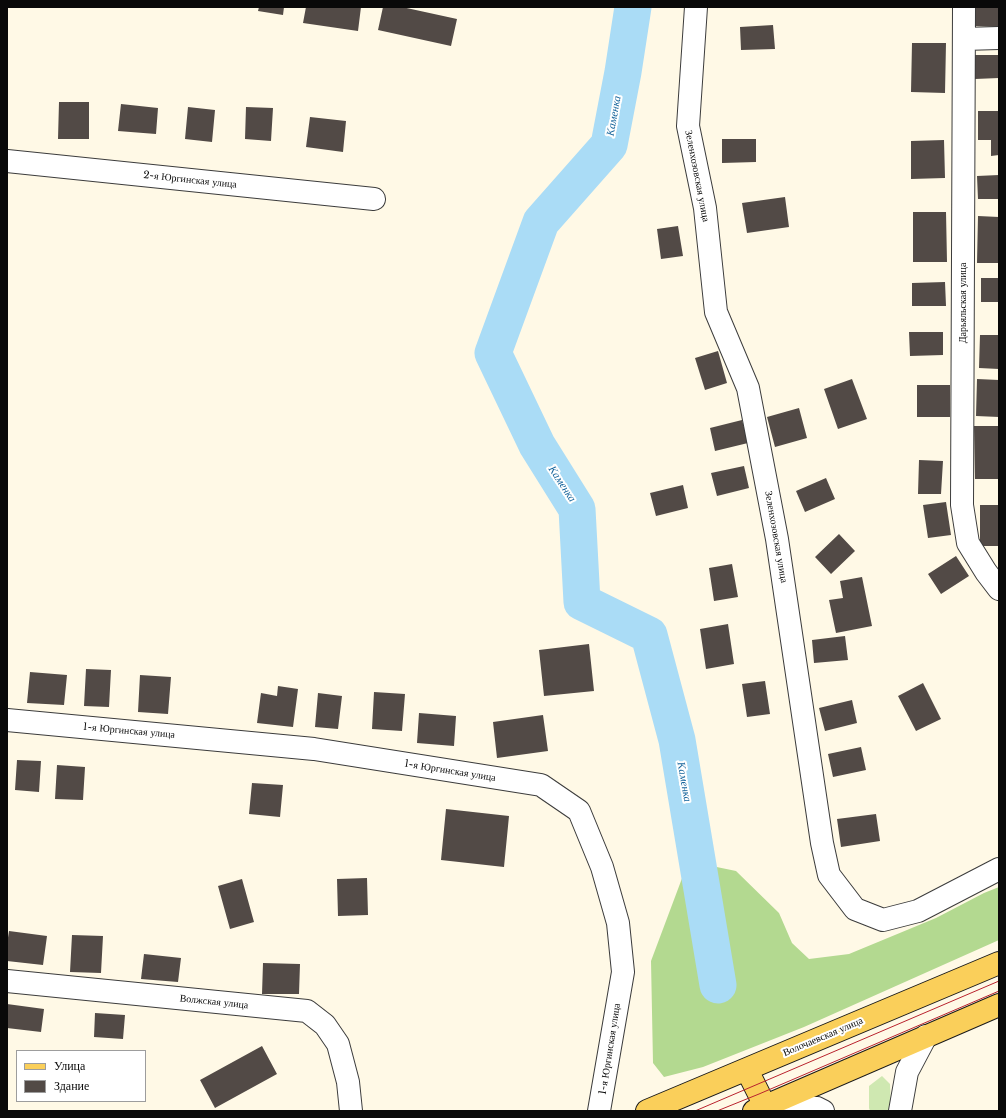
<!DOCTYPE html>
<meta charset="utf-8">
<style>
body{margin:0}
#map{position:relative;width:1006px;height:1118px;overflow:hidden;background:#fff9e6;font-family:"Libre Baskerville",serif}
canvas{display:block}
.frame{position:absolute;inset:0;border:8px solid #090909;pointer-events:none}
.legend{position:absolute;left:16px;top:1050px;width:130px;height:52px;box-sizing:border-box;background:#fff;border:1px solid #9d9d9d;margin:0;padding:5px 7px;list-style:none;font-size:12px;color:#090909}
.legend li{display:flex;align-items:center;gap:8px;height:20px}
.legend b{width:20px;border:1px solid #9d9d9d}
</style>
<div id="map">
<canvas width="1006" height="1118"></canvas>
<div class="frame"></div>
<ul class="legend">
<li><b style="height:5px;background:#facf5a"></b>Улица</li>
<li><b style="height:11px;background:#524a46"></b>Здание</li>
</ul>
</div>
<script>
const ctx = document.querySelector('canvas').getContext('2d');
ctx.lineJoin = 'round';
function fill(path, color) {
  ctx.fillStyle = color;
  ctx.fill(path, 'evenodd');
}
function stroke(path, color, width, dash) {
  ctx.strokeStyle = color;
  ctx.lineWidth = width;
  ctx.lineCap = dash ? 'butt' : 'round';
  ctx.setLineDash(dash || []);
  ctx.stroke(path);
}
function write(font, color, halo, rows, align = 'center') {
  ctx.font = font + ' "Libre Baskerville",serif';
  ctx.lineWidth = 4;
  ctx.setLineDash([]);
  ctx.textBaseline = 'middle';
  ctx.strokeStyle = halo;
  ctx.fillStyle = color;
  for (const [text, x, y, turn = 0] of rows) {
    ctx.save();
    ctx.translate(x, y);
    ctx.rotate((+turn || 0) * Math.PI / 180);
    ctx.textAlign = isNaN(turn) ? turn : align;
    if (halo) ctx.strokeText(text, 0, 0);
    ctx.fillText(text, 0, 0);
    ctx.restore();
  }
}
fill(new Path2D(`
 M882,1076L890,1084L891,1111H870L869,1108V1086Z`), '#cfe8b1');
fill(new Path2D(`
 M707,865L736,871L779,913L792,943L809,959L849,954L936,918L984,893L999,887V940L804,1027L703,1067L664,1077L653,1063L651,961L684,873Z`), '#b3d990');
stroke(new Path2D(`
 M633,7L623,72L609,145L541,222L493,353L537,445L577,509L582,602L649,635L677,740L718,985`), '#aadcf6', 37);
fill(new Path2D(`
 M259,7H284L283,15L258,11Z
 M306,7H361L358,31L303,23Z
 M383,7H402L457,19L451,46L378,30Z
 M975,7H999V27L975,26Z
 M773,25L775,49L741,50L740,27Z
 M912,43H946L945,93L911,92Z
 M975,55H999V78L975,79Z
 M59,102H89V139H58Z
 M121,104L158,108L156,134L118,131Z
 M188,107L215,110L212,142L185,139Z
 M246,107L273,108L271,141L245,139Z
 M978,111H999V155L991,156V140H978Z
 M310,117L346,121L343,152L306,147Z
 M722,139H756V162L722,163Z
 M944,140L945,178L911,179V141Z
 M999,175V199H978L977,176Z
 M785,197L789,227L747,233L742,203Z
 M913,212H946L947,262H913Z
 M978,216L999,217V263H977Z
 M678,226L683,256L661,259L657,229Z
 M981,278H999V302H981Z
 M945,282L946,306H912V283Z
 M909,332H943V355L910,356Z
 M980,335H999V369L979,368Z
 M718,351L727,383L705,390L695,358Z
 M852,379L867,419L838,429L824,389Z
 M977,379L999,380V417L976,416Z
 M917,385H950V417H917Z
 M799,408L807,438L775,447L767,417Z
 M742,420L748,443L715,451L710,428Z
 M974,426H999V479H975Z
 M919,460L943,461L941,494H918Z
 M744,466L749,488L717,496L711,473Z
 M826,478L835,499L805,512L796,491Z
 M683,485L688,508L656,516L650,493Z
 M946,502L951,535L928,538L923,505Z
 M980,505H999V546H980Z
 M839,534L855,551L831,574L815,557Z
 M956,556L969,576L941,594L928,574Z
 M732,564L738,597L714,601L709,568Z
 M862,577L872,626L836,633L829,600L843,598L840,581Z
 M728,624L734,664L706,669L700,629Z
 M845,636L848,660L814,663L812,640Z
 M589,644L594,691L544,696L539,650Z
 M86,669L111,670L109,707L84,706Z
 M30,672L67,675L64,705L27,703Z
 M140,675L171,677L168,714L138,712Z
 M765,681L770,714L747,717L742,684Z
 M923,683L941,719L916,731L898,696Z
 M278,686L298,689L293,727L257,723L261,693L277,696Z
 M374,692L405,694L402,731L372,729Z
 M318,693L342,696L338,729L315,727Z
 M852,700L857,723L825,731L819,708Z
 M419,713L456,716L454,746L417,743Z
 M543,715L548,751L497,758L493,722Z
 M861,747L866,770L833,777L828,754Z
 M17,760L41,761L39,792L15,790Z
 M57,765L85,767L83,800L55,799Z
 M252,783L283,785L280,817L249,814Z
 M446,809L509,816L504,867L441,860Z
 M876,814L880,841L841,847L837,819Z
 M367,878L368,915L338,916L337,879Z
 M242,879L254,922L230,929L218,886Z
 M9,931L47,936L43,965L7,961V944Z
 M72,935L103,936L101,973L70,972Z
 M144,954L181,958L178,982L141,979Z
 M263,963L300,964L299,994H262Z
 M7,1004L44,1009L41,1032L7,1028Z
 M95,1013L125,1015L123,1039L94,1037Z
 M262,1046L277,1074L215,1108L200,1080Z`), '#524a46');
const minor = new Path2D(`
 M696,7L688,126L705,208L716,312L748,388L777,539L822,843L829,875L855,909L883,920L918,911L999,869
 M964,7L962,505L968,543L986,572L999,589
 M964,39L999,38
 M7,161L374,199
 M7,720L314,749L541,785L579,811L602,867L618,923L623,972L599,1111
 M7,981L307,1011L325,1025L338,1044L348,1082L351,1111
 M765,1106L817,1108L823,1111
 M900,1111L907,1072L926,1036`);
const major = new Path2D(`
 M747,1070L765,1106
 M647,1111L999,963
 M754,1111L999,1005`);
stroke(minor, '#3c3c3c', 24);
stroke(major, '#1a1a1a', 24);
stroke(minor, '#fff', 22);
stroke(major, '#facf5a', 22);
stroke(new Path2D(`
 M695,1111L999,981
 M717,1111L759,1094L999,991`), '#b9222d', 1);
write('10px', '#090909', '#fff', [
 ["Зеленхозовская улица",697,176,79],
 ["2-я Юргинская улица",190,180,6],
 ["Дарьяльская улица",963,303,-90],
 ["Зеленхозовская улица",776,537,80],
 ["1-я Юргинская улица",129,731,5],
 ["1-я Юргинская улица",450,771,9],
 ["Волжская улица",214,1002,6],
 ["Волочаевская улица",823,1037,-23],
 ["1-я Юргинская улица",610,1049,-81]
]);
write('italic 11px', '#14639a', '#fff', [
 ["Каменка",614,116,-80],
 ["Каменка",562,484,57],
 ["Каменка",684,782,80]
]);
</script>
